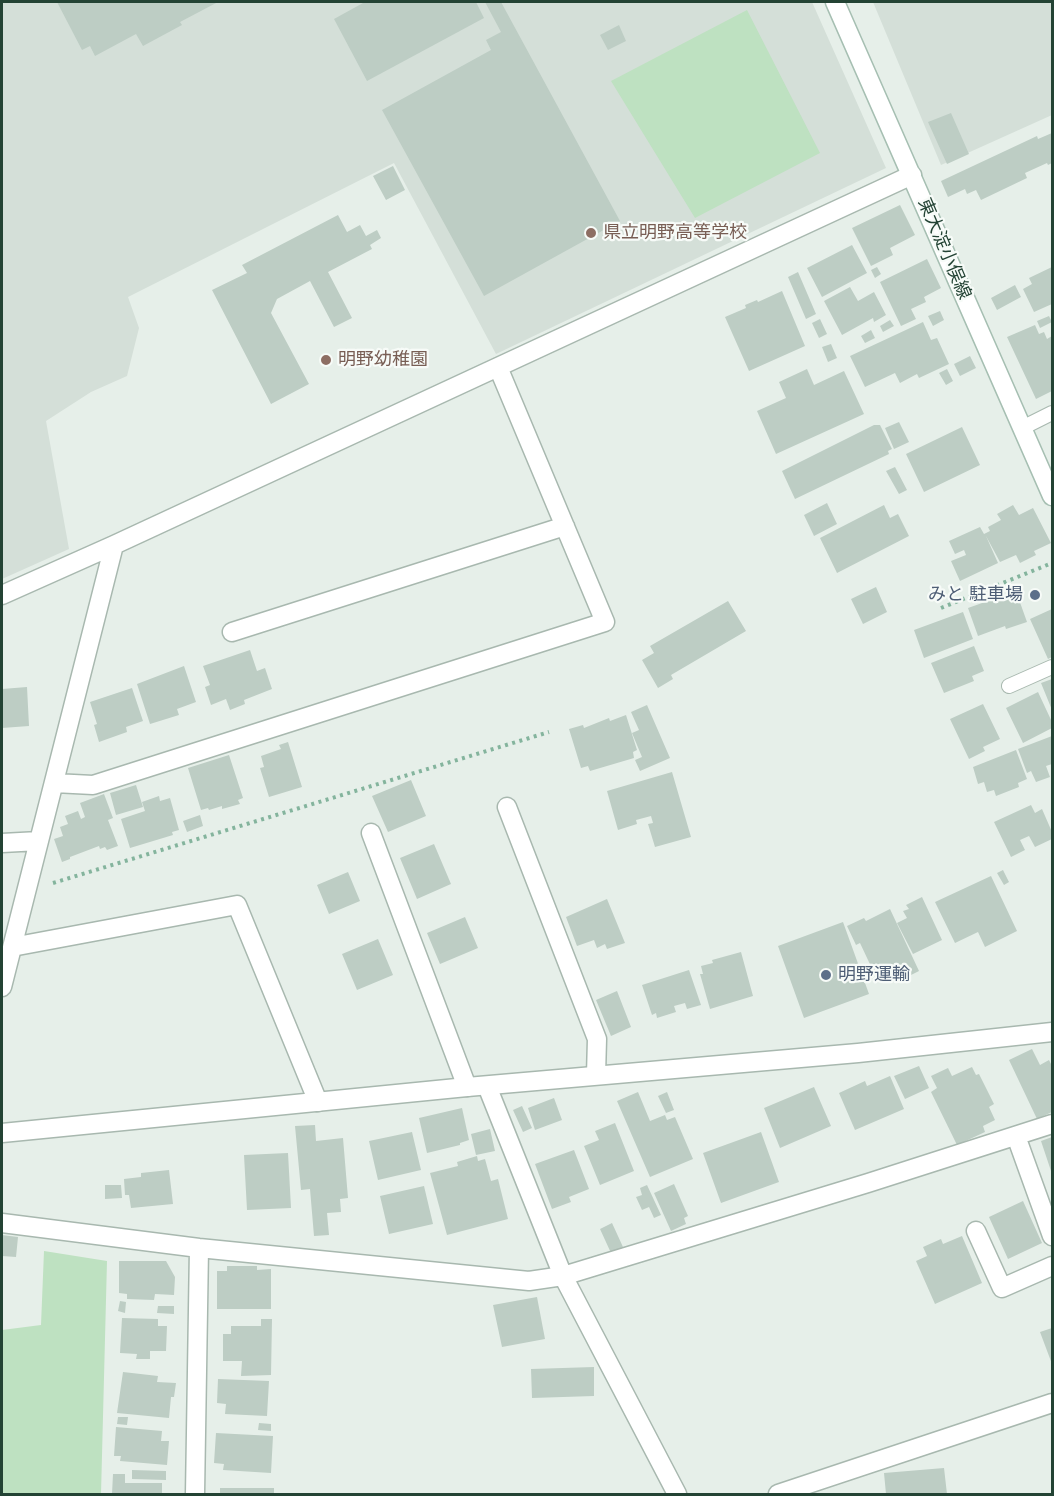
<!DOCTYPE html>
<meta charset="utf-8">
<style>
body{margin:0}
#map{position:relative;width:1054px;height:1496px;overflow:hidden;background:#e6efe9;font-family:Arial,sans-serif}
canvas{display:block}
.frame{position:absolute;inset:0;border:3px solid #234334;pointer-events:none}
</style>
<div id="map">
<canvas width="1054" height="1496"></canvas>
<div class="frame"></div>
</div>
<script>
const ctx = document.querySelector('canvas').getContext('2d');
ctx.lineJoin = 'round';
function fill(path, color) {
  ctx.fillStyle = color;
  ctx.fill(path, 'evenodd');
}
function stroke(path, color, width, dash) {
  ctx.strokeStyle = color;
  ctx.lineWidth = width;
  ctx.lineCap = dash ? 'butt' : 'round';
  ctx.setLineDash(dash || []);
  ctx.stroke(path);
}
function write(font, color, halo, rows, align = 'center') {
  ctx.font = font + ' Arial,"Noto Sans JP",sans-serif';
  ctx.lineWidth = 4.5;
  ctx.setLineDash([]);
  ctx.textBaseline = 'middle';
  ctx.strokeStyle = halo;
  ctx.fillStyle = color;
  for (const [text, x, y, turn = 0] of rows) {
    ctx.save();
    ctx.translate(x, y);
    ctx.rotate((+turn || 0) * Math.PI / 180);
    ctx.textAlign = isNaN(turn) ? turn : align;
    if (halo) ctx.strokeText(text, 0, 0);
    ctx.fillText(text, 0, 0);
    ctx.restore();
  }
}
fill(new Path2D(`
 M2,2H812L886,168L496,354L394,163L128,297L139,328L127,376L91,392L46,421L69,549L2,579Z
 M873,2H1052V115L941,165Z`), '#d4dfd8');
fill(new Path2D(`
 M747,10L820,153L695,218L611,81Z
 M44,1251L107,1261L101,1494H2V1330L41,1325Z`), '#bee1c1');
fill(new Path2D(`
 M57,2H218L180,22L182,25L143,46L136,34L95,56L90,46L82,50Z
 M362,2H476L484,18L367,81L334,19L363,3Z
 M485,2H501L620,221L484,296L382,110L491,50L486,40L501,32Z
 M619,25L626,41L608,50L600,35Z
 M951,113L969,154L947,164L928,122Z
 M1052,133V163L1048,165L1047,163L1025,173L1027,178L981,200L976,190L967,194L965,189L948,197L941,181L1037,136L1038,139Z
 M393,166L405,190L386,200L373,176Z
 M900,205L915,235L890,248L893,255L871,266L852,228Z
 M338,215L347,232L360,225L366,236L377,230L381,238L370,245L372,249L328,272L352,318L334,327L310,281L277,299L271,313L309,384L271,404L212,290L247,273L242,265Z
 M852,245L867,273L822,297L807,268Z
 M927,259L941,288L924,297L926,302L911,309L916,319L901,326L880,282Z
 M877,267L881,274L875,278L871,270Z
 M1052,267V304L1034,312L1023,289L1032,284L1029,278Z
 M798,272L816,314L806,319L788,277Z
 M1015,285L1021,297L997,310L991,298Z
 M850,287L858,301L874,292L886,315L874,322L873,318L842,335L824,301Z
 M782,291L805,346L749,371L725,317L746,308L745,305L757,300L758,302Z
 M940,311L944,320L933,326L928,316Z
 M1049,316L1052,322L1040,328L1037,321Z
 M820,319L827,334L819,338L812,323Z
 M890,320L894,326L883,332L880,326Z
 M923,322L931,340L937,338L949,364L919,378L917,374L900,383L895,373L865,387L850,356Z
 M1035,325L1039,334L1044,332L1047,339L1052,336V375L1051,376L1052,391L1036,399L1007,337Z
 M871,330L875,338L865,343L861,336Z
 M831,344L837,358L828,362L822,347Z
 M970,356L976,368L960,376L954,364Z
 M807,369L814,385L844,371L864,414L776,454L757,411L786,398L779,382Z
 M947,369L953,381L946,385L939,373Z
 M899,422L909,442L894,449L885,428Z
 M874,425H880L892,449L888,451L889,454L795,499L782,471Z
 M962,427L980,465L924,492L906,454Z
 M895,467L907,490L899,494L886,471Z
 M827,503L837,524L814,536L804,515Z
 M884,505L890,518L898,514L909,536L837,573L820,538Z
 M1013,505L1019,515L1033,508L1051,543L1034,551L1036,555L1020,563L1016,555L1000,562L986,536L998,563L960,581L951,561L966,555L964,550L955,554L949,541L980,527L984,534L990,531L988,527L1001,520L997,514Z
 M876,587L887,612L863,624L851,599Z
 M1017,594L1027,622L1006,629L1005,626L978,636L968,608L999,597L1000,600Z
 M728,601L746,631L671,675L673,679L658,688L642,660L654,653L650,646Z
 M1052,609V657L1048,659L1030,619Z
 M963,612L973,639L924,658L914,630Z
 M974,646L984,671L972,676L974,681L944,693L931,663Z
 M250,650L257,671L265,668L272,689L244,700L245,704L230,710L226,699L211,705L205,687L210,685L203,666Z
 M184,666L196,702L177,709L179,715L150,724L137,684Z
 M1052,679V710L1041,683Z
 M27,687L29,726L2,728V689Z
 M132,688L143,721L126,727L127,732L99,742L94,725L97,724L90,702Z
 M1038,692L1052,722V728L1023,743L1006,708Z
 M983,704L1000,739L983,747L985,751L969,759L950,719Z
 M647,705L670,758L640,771L635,760L642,757L632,733L639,730L631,712Z
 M626,715L637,750L633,752L634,758L590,771L588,766L581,768L569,729L583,725L584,728L609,718L610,721Z
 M1052,736V764L1046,766L1050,777L1036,782L1031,771L1027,773L1018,749Z
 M288,742L302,787L269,797L260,768L264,767L261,756L281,749L279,745Z
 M1016,750L1027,779L1018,783L1019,787L996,796L994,790L987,792L984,782L978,784L973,767Z
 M229,755L243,798L238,800L240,804L222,809V806L209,810L208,808L201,810L188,768Z
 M672,772L691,837L655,847L648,824L653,823L651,816L636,820L637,824L618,830L607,791Z
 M411,780L426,816L388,832L372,796Z
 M136,785L143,807L116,815L110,793Z
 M104,794L113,818L108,820L118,846L107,850L105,847L100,849L99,846L70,857V859L62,862L54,839L63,836L60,827L68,824L65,816L78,811L81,819L85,817L80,803Z
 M159,796L160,801L170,798L179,830L172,832L173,835L130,848L121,819L145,811L142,802Z
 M1031,805L1035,813L1042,809L1052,832V839L1035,847L1029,836L1020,840L1025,850L1011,857L994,822Z
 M200,815L203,826L187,832L183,821Z
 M434,844L451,884L417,899L400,858Z
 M1003,870L1009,882L1004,885L997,873Z
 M348,872L360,901L329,914L317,885Z
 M991,876L1017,931L985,947L978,932L955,943L935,902Z
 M922,897L942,940L913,954L897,923L907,918L903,911L909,909L906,905Z
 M607,899L625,943L607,949L605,944L597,948L594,940L577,946L566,917Z
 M890,909L919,971L905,978L899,966L876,977L860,943L856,945L847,926L864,918L866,921Z
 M465,917L478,948L440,964L427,933Z
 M843,922L869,994L804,1018L778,946Z
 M378,939L393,975L357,990L342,954Z
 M741,952L753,996L710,1009L700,974H703L701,966L713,963L712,960Z
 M689,970L701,1005L687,1009L685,1003L674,1006L676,1012L657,1018L656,1013L652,1015L642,985Z
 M617,991L631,1027L611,1036L596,1000Z
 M1032,1049L1040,1065L1049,1060L1052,1066V1112L1037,1119L1009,1060Z
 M919,1066L929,1088L905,1099L894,1076Z
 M972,1067L976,1075L979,1074L994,1104L989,1107L995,1120L983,1126L985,1132L957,1145L931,1092L937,1088L931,1076L948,1068L952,1076Z
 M890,1076L904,1109L855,1130L839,1093L865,1081L867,1086Z
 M814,1087L831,1126L780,1148L764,1108Z
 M638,1092L650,1121L665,1115L667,1120L675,1117L693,1159L650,1177L617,1101Z
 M667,1092L674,1110L666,1113L658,1096Z
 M554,1098L562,1120L535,1130L528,1108Z
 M522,1106L532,1128L523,1132L513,1110Z
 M462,1108L469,1140L460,1143V1145L427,1153L419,1118Z
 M615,1123L634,1171L600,1185L584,1146L599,1140L595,1131Z
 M315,1125L316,1141L343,1138L348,1198L340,1199L341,1212L327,1213L329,1235L314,1236L310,1189L301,1190L295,1126Z
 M490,1129L495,1151L476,1155L471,1134Z
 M412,1132L421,1170L378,1180L369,1141Z
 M761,1132L779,1182L721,1203L703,1153Z
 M1052,1137V1174L1041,1141Z
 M574,1150L589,1189L569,1197L571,1202L552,1209L535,1164Z
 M288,1153L291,1208L247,1210L244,1155Z
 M477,1156L478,1161L485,1159L491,1181L498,1179L508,1219L447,1235L430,1173L458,1166L457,1162Z
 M169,1170L173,1204L131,1208L129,1195H125L124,1179L141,1177V1173Z
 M674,1184L688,1216L684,1218L686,1224L671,1231L654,1193Z
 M105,1185H121L122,1198L105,1199Z
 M647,1185L661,1215L654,1218L649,1207L642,1210L636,1197L642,1195L640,1188Z
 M424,1186L433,1224L389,1234L380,1196Z
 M1023,1201L1042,1243L1008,1259L989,1217Z
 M612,1223L623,1247L611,1253L600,1229Z
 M2,1235L18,1237L16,1257L2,1256Z
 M962,1236L982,1283L935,1304L916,1261L927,1256L923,1247L941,1239L943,1244Z
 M119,1261H166L175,1277L174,1295L155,1294L154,1300L127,1299V1294L119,1293Z
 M227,1266H257V1270L271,1269V1309H217V1271H227Z
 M537,1297L545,1339L502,1347L493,1305Z
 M120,1301L126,1302L125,1313L118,1311Z
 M158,1306H174V1314L157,1313Z
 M122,1318L158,1319V1326H167L166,1351H150V1359H136L137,1354L120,1353Z
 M261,1319H272L271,1375L241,1376L242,1361H223V1334H231V1326H261Z
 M1052,1328V1364L1040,1332Z
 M594,1367V1396L532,1398L531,1369Z
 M123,1372L158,1376L157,1382L176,1383L174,1397H171L169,1418L117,1413Z
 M218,1379L269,1381L267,1416L225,1414L226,1404L217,1403Z
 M118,1417H128L127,1425L117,1424Z
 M259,1423L271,1424V1431L258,1430Z
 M116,1427L162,1431L161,1441H169L167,1465L120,1461L121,1456H114Z
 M216,1433L273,1436L271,1473L223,1470L224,1464L214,1463Z
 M944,1468L947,1494H886L884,1473Z
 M132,1470L166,1471V1480L132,1479Z
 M113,1474H125V1483H162V1494H112Z
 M220,1488H274V1494H220Z`), '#bdcdc4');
const service = new Path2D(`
 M1022,428L1052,413
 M1009,686L1052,667`);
const minor = new Path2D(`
 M2,595L114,545L912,175
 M232,632L565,526
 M54,783L93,785L605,622L498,367
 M507,807L597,1039L596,1075
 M371,833L467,1087
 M2,843L39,841
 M12,947L237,905L318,1102
 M2,987L114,545
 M487,1086L563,1276L677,1494
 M1016,1136L1052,1236
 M2,1223L199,1248L529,1281L563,1276L868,1183L1052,1124
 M976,1231L1002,1288L1052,1266
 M195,1494L199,1248
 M778,1494L1052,1403`);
const tertiary = new Path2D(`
 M2,1133L467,1087L858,1053L1052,1032`);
const secondary = new Path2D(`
 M835,2L1052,496`);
stroke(service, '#a8b8af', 16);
stroke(minor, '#a8b8af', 21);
stroke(tertiary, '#a8b8af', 21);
stroke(secondary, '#a6bfb2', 21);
stroke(new Path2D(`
 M941,608L1052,563
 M53,883L549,732`), '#84b49d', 4, [3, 4.5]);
stroke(service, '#fff', 14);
stroke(minor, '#fff', 18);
stroke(tertiary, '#fff', 18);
stroke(secondary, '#fff', 18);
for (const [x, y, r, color] of [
 [591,233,6,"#8d6e63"],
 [326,360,6,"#8d6e63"],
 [1035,595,6,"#5c6f8a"],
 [826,975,6,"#5c6f8a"]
]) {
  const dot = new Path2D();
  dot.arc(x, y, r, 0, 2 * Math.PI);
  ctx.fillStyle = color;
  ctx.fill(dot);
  stroke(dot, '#f7fbf8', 2);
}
write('18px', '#785e54', '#f7fbf8', [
 ["県立明野高等学校",603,233],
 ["明野幼稚園",338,360]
], 'left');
write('18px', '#234334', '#f7fbf8', [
 ["東大淀小俣線",944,249,67]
]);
write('18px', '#4e5e75', '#f7fbf8', [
 ["みと 駐車場",1023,595],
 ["明野運輸",838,975,"left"]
], 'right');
</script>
